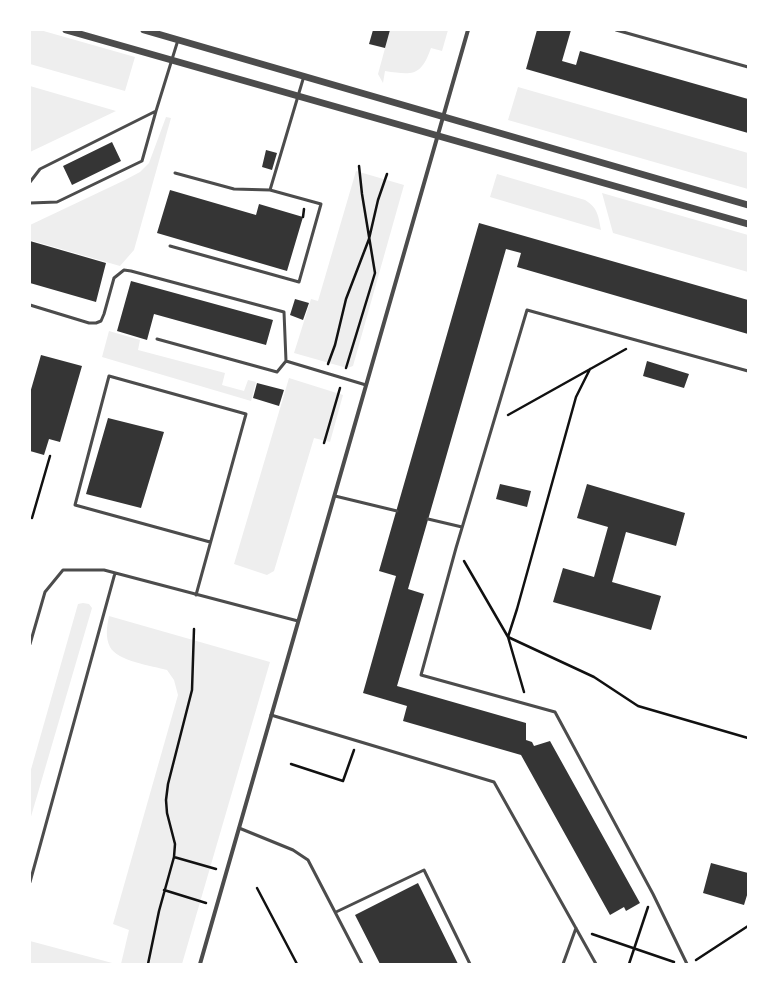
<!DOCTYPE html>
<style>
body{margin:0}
#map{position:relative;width:778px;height:994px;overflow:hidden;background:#fff;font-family:Raleway,sans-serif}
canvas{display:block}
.frame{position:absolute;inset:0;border:31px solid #fff;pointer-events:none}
</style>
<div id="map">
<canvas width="778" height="994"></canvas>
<div class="frame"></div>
</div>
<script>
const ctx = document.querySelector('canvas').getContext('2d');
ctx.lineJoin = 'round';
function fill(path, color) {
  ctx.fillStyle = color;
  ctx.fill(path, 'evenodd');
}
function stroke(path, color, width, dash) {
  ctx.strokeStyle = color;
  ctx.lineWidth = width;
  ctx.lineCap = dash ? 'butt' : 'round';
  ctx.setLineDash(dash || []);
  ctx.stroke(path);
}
fill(new Path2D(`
 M30,30H40L135,57L125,91L30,64Z
 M390,30H448L442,51L431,48C421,77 412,75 385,71L383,83L378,74Z
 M30,86L116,111L30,152Z
 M518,87L748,153V189L508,120Z
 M166,117L171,118L134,250L120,266L30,240V225L125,180L140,172L149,163Z
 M356,171L404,185L353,366L347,368L294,353L311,299L318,301Z
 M497,174L585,200C598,208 598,215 601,230L490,197Z
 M602,193L748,235V272L613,233Z
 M109,331L140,340L138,350L225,373L222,385L244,391L248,380L256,382L251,401L102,357Z
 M289,378L343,395L330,442L314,438L274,571L267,575L234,564Z
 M83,603L89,604L92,608L30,820V773L78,604Z
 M109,616L270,662L182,964H121L129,930L113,924L178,695L174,680L167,670C153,666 117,661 110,647C105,637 107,626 109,616Z
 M30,941L116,964H30Z`), '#eee');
fill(new Path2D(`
 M373,30H390L385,48L369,44Z
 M537,30H571L562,61L576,65L580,51L748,99V133L526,69Z
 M112,142L121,161L72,185L63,166Z
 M266,150L277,153L272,170L262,167Z
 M170,190L256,215L259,204L303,217L287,271L157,233Z
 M479,223L748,300V334L517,267L521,253L506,249L408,589L424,594L397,686L526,723V740L532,742L534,746L550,741L640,903L626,911L624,907L610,915L521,755L403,721L407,706L363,693L396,576L379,571Z
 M30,241L106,263L96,302L30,283Z
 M131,281L273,320L266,345L154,314L147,340L117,331Z
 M295,299L309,303L303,320L290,315Z
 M41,355L82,366L60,442L49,439L44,455L30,451V393Z
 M647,361L689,374L684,388L643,376Z
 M257,383L284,390L279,406L253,398Z
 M108,418L164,432L141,508L86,494Z
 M500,484L531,491L527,507L496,499Z
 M587,484L685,513L676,546L626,532L612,582L661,596L651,630L553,602L563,568L594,577L608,527L577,518Z
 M711,863L748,873V892L744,905L703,893Z
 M418,883L458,964H380L355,915Z`), '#353535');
stroke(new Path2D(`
 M303,217L304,209
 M328,364L335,345L346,299L369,239L378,200L387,174
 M346,368L375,273L362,194L359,166
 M508,415L626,349
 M324,443L340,388
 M32,518L50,456
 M464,561L508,637L594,677L638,706L748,738
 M524,692L508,637L517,609L576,397L590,369
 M291,764L343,781L354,750
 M174,857L216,869
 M257,888L297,964
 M164,890L206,903
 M592,934L674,962
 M696,960L748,926
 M148,964L159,911L174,857L175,844L167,813L166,800L168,784L192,690L194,629
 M629,964L648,907`), '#111', 2.5);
stroke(new Path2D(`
 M616,30L748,67
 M156,111L178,40
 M30,182L40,169L156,111L142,161L57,202L30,203
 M270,190L304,76
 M170,246L299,282L321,204L270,190L234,189L175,173
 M30,305L89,323H96L101,321L104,314L114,278L124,270L131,271L284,312L286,361
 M157,339L277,372L286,361L366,385
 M335,496L397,511
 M428,519L462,527
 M196,595L246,414L109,376L75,505L210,542
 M30,644L45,592L63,570H104L298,621
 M271,715L494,782L596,964
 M239,828L293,850L308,860L362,964
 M30,882L115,573
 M336,912L424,870L470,964
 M563,964L576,928
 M687,964L653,894L555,712L421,675L456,548L527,310L748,371`), '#4c4c4c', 3);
stroke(new Path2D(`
 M200,964L468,30`), '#4c4c4c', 4);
stroke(new Path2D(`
 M66,30L748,224
 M144,30L748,205`), '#4c4c4c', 7);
</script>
